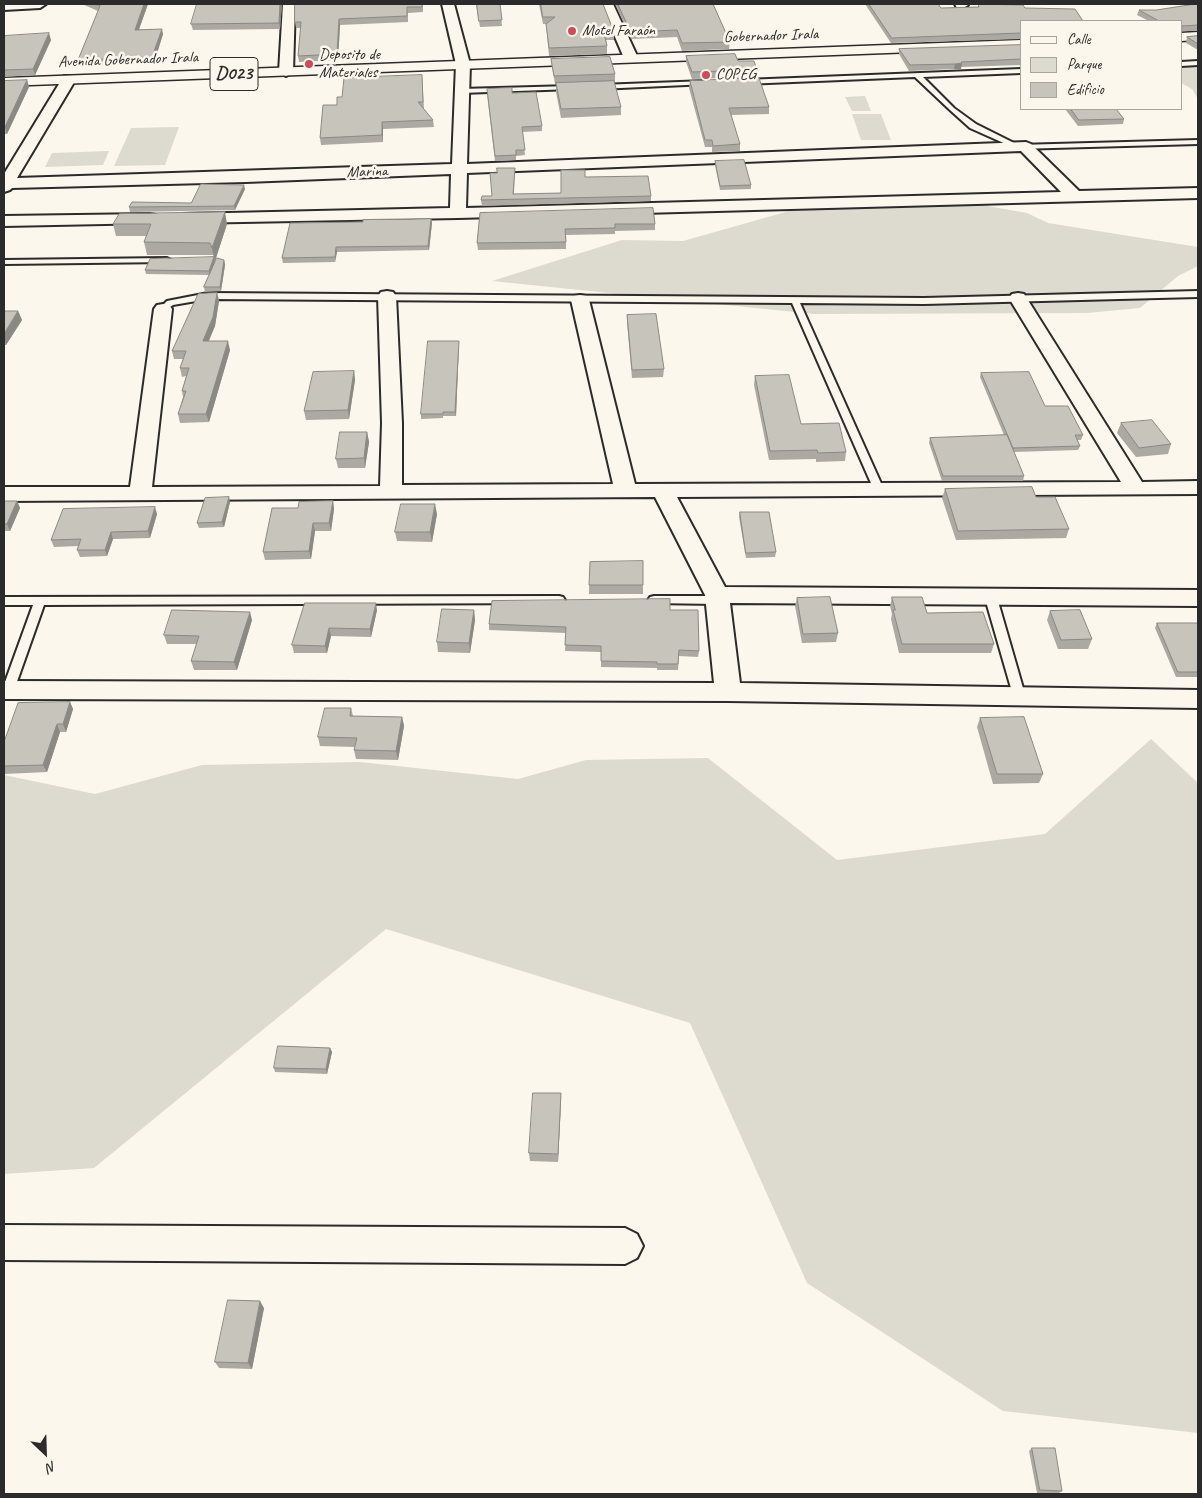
<!DOCTYPE html>
<meta charset="utf-8">
<style>
body{margin:0}
#map{position:relative;width:1202px;height:1498px;overflow:hidden;background:#fbf7ec;font-family:Caveat,sans-serif}
canvas{display:block}
.frame{position:absolute;inset:0;border:5px solid #2b2b2b;pointer-events:none}
.legend{position:absolute;left:1020px;top:20px;width:162px;height:90px;box-sizing:border-box;background:#fbf7ec;border:1px solid #a8a59f;margin:0;padding:6px 9px;list-style:none;font-size:15px;color:#2b2b2b}
.legend li{display:flex;align-items:center;gap:10px;height:25px}
.legend b{width:25px;border:1px solid #a8a59f}
.north{position:absolute;left:20px;top:1428px;width:50px;height:50px;-webkit-text-stroke:4px #fbf7ec;paint-order:stroke;rotate:156deg;font-size:14px;font-weight:700;line-height:20px;text-align:center;color:#2b2b2b}
.north::after{content:'';display:block;margin:auto;width:18px;height:22px;background:#2b2b2b;clip-path:polygon(50% 0,100% 100%,50% 72%,0 100%)}
</style>
<div id="map">
<canvas width="1202" height="1498"></canvas>
<div class="frame"></div>
<ul class="legend">
<li><b style="height:6px;background:#fbf7ec"></b>Calle</li>
<li><b style="height:14px;background:#dddad0"></b>Parque</li>
<li><b style="height:14px;background:#c7c4bc"></b>Edificio</li>
</ul>
<div class="north">N</div>
</div>
<script>
const ctx = document.querySelector('canvas').getContext('2d');
ctx.lineJoin = 'round';
function fill(path, color) {
  ctx.fillStyle = color;
  ctx.fill(path, 'evenodd');
}
function stroke(path, color, width, dash) {
  ctx.strokeStyle = color;
  ctx.lineWidth = width;
  ctx.lineCap = dash ? 'butt' : 'round';
  ctx.setLineDash(dash || []);
  ctx.stroke(path);
}
function write(font, color, halo, rows, align = 'center') {
  ctx.font = font + ' Caveat,sans-serif';
  ctx.lineWidth = 5;
  ctx.setLineDash([]);
  ctx.textBaseline = 'middle';
  ctx.strokeStyle = halo;
  ctx.fillStyle = color;
  for (const [text, x, y, turn = 0] of rows) {
    ctx.save();
    ctx.translate(x, y);
    ctx.rotate((+turn || 0) * Math.PI / 180);
    ctx.textAlign = isNaN(turn) ? turn : align;
    if (halo) ctx.strokeText(text, 0, 0);
    ctx.fillText(text, 0, 0);
    ctx.restore();
  }
}
fill(new Path2D(`
 M1181,60L1198,61V99L1192,89L1181,83Z
 M865,96L871,111H852L845,97Z
 M852,114H881L891,140H861Z
 M179,127L165,165L114,166L131,128Z
 M109,151L103,165L45,167L52,153Z
 M925,195L1027,213L1048,223L1198,247V266L1178,276L1140,308L1087,313L814,314L492,281L622,240L683,241L821,202Z
 M1151,739L1198,783V1433L1003,1411L807,1283L690,1023L386,929L94,1168L4,1174V775L95,794L202,765L360,762L518,779L586,760L708,758L837,860L1045,834Z`), '#dddad0');
const lane = new Path2D(`
 M1198,61V65L1181,66V62Z
 M1021,69V73L923,77L954,108L976,124L1018,145L1198,140V144L1017,149L970,128L950,110L915,77L744,84L741,82L744,80Z
 M706,81L709,83L708,84L599,89L596,87L599,85Z
 M571,86L573,87V89L461,93L458,91L461,89Z
 M167,258L171,260L170,262L4,264V260Z
 M1198,291V297L924,304L800,303L884,490L879,493L874,490L792,303L208,299L173,305L163,312L159,309L167,301L208,293L924,298Z
 M991,594L997,598L1025,695L1019,699L1013,695L985,598Z
 M559,596L563,597L565,600L563,603L44,605L14,690L8,694L4,693V685L33,605H4V597Z
 M654,596H717L723,600L717,604L650,603L648,600L650,597Z`);
const street = new Path2D(`
 M4,4H46L40,8L4,10Z
 M283,4H295L293,72L286,76L279,72Z
 M442,4H454L470,64L467,164L1026,142L1031,144L1079,191L1198,188V198L458,218L189,223L183,222L181,218L183,214L450,208L451,174L246,182L12,188L10,190L4,192V174L62,79L64,76H74L76,79L17,178L452,164L456,64ZM1021,151L1061,192L466,208L467,173Z
 M601,4H613L638,58L636,61L631,62L624,58Z
 M955,4H968V5L962,9L957,8Z
 M150,214L156,215L158,219L156,223L4,226V216Z
 M387,291L393,292L396,296L402,423V485L613,484L571,300L574,296L580,295L586,296L589,300L635,484L1121,482L1009,298L1012,294L1018,293L1024,294L1142,482L1198,481V494L677,497L725,587L1198,590V606L730,603L740,683L1198,690V708L728,701L4,699V681L714,683L705,595L655,497L4,501V487H130L154,309L157,305L163,304L169,305L172,309L152,487L380,486L382,423L378,296L381,292Z
 M4,1225L625,1228L637,1234L643,1246L637,1258L625,1264L4,1260Z`);
const primary = new Path2D(`
 M1198,32V40L1181,41V33Z
 M1021,40V48L4,86V78Z`);
stroke(lane, '#2b2b2b', 4);
stroke(street, '#2b2b2b', 4);
stroke(primary, '#2b2b2b', 3);
fill(lane, '#fbf7ec');
fill(street, '#fbf7ec');
fill(primary, '#fbf7ec');
fill(new Path2D(`
 M82,4H148L139,29L163,34L154,63L80,66L78,60L98,11Z
 M282,4L280,29L193,30L191,24Z
 M295,4H423V12L408,13V22L340,25L338,60L299,62L298,56L301,28H296L295,22Z
 M476,4H500L502,26L480,27Z
 M539,4H603L614,32V40H606L607,46V54L549,56L546,24H543Z
 M615,4H713L730,42L729,49L682,51L677,37L631,39Z
 M865,4H938L941,8L978,7V4L1021,21V39L891,43Z
 M1198,4V31H1181V21H1149L1137,15L1139,10H1156Z
 M4,36L51,40L35,75L4,77Z
 M1198,36V50L1186,43L1187,37Z
 M1021,45V65L961,67V69H954L909,71L899,54V49Z
 M686,56L738,61L757,70L756,77L692,79L686,62Z
 M551,59L615,74V82H614L621,107V115L561,118L556,92V84H555L552,67Z
 M422,75L424,108H423L433,120L434,127L383,129V142L321,145L320,138L337,105L342,97Z
 M27,80L29,87L7,134H4V81Z
 M690,81L769,107V114L731,115L740,144V151L712,152V147H705L689,88Z
 M512,93L542,126V131L522,132L525,155L516,156V160L495,161L487,94Z
 M1065,109H1116L1124,119L1123,124L1078,126Z
 M715,161L751,185V189L720,190L715,165Z
 M515,168L514,194L561,193L585,177L651,196V201L482,206L481,200L492,196L497,173Z
 M245,189L235,210L130,212L129,207L191,203Z
 M480,213L655,224V230L615,231V234L566,235V249L478,250L477,243Z
 M431,219L432,223L429,250L337,252L335,262L283,263L282,258L363,222Z
 M113,224H227L215,261L213,255H147L144,242L146,236H116Z
 M214,257L215,262L212,269L224,260L225,265L221,291L205,292L204,287L209,275L146,274L145,270Z
 M217,293L219,301L215,326L209,341L230,350L209,422L180,423L178,414L183,397L182,391L186,376L182,377L180,368L183,359H174L172,351Z
 M4,311H18L22,320L6,345H4Z
 M627,315L664,369L663,377L632,378L627,323Z
 M459,341L456,416H443V418L421,419V414Z
 M354,371L355,380L349,419L306,420L304,411Z
 M981,373L1083,435L1081,440H1077L1080,446L1078,450L1014,452L1024,476L1023,481H942L929,443L930,438L1004,435L980,377Z
 M755,376L801,424L846,452L845,461L816,462V459L769,460L754,385Z
 M1121,423L1171,444L1168,454L1136,457L1117,433Z
 M367,432L369,442L365,468H338L336,459Z
 M945,489L1036,497L1069,529L1066,538L956,540L942,498Z
 M4,501H17L20,508L10,531H4Z
 M333,501L334,509L331,531H315L311,559L265,560L263,552L298,508Z
 M230,502L224,527L199,528L197,523Z
 M740,512L776,552L775,557L746,558L739,517Z
 M157,514L150,538L113,539L107,556L80,557L77,550L79,546L54,547L51,540Z
 M437,514L432,542L397,541L395,532Z
 M643,561V594H589V585Z
 M892,597L994,644L991,653H899L891,619L892,614L890,606Z
 M797,598L838,633L836,642L802,643L795,606Z
 M305,603L377,610L371,637L331,636L327,653H294L292,645Z
 M474,610L475,620L470,653L438,652L437,642Z
 M670,610L699,651L698,657L679,656L678,670H657V668L601,667V652L565,651L566,633L489,630V624Z
 M1050,611L1092,639L1088,649H1058L1047,620Z
 M252,620L237,670H194L191,661L197,644H167L164,635Z
 M1157,623H1198V677H1176L1155,628Z
 M70,702L73,709L66,732H60L47,772L4,774V742Z
 M351,708L353,716L402,717L404,726L398,760L356,759L354,750L355,747L320,746L318,737Z
 M980,718L1043,774L1039,783L993,784L977,727Z
 M330,1048L332,1052L327,1074L275,1072L274,1068Z
 M561,1093V1101L558,1162L530,1161L529,1153Z
 M264,1308L252,1369L219,1368L215,1362Z
 M1032,1448L1062,1491L1059,1493H1037L1029,1451Z`), '#aba9a2');
fill(new Path2D(`
 M144,4H148L137,35L135,30Z
 M280,4H282L280,29L279,23Z
 M339,19L340,25L338,60L337,54Z
 M162,29L163,34L154,63L152,57Z
 M49,33L51,40L35,75L33,69Z
 M962,63L961,69H954L955,64Z
 M27,80L29,87L7,134L5,127Z
 M382,122L383,129V142L382,135Z
 M244,185L245,189L235,210L234,206Z
 M225,212L227,224L215,261L212,248Z
 M431,219L432,223L429,250L428,246Z
 M336,247L337,252L335,262V257Z
 M214,257L215,262L210,275L209,271Z
 M224,260L225,265L221,291L220,287Z
 M217,293L219,301L215,326L205,349L203,341Z
 M18,311L22,320L6,345L4,338V334Z
 M228,341L230,350L209,422L206,414Z
 M459,341V345L456,416L455,412Z
 M354,371L355,380L349,419L348,410Z
 M367,432L369,442L365,468L364,458Z
 M229,497L230,502L224,527L222,522Z
 M17,501L20,508L10,531L7,524Z
 M333,501L334,509L331,531L329,523Z
 M435,504L437,514L432,542L430,532Z
 M155,507L157,514L150,538L148,531Z
 M313,523L315,531L311,559L309,551Z
 M111,532L113,539L107,556L105,550Z
 M376,603L377,610L371,637L370,629Z
 M474,610L475,620L470,653L469,643Z
 M250,612L252,620L237,670L234,662Z
 M329,628L331,636L327,653L325,646Z
 M70,702L73,709L66,732L63,724Z
 M402,717L404,726L398,760L396,751Z
 M57,724L60,732L47,772L43,765Z
 M330,1048L332,1052L327,1074L326,1069Z
 M561,1093V1101L558,1162V1154Z
 M260,1301L264,1308L252,1369L248,1363Z`), '#8b8984');
const building = new Path2D(`
 M94,4H144L135,30L162,29L152,57L78,60L100,6Z
 M197,4H280L279,23L191,24Z
 M295,4H422V7H407V16L339,19L337,54L298,56L301,22H295Z
 M477,4H500L502,20L479,21Z
 M541,4H603L614,32L604,33L607,46L549,48L546,24L555,17H543Z
 M618,4H713L730,42L682,43L677,30L631,32Z
 M869,4H938L941,8L979,7L978,4L1023,5L1025,8L1075,9L1083,21H1021V33L892,38Z
 M1198,4V25L1182,26L1181,33V21H1159L1139,10H1156Z
 M49,33L33,69L4,70V36Z
 M1198,36V44L1187,37Z
 M1021,45V59L961,62L962,63L955,64L910,65L899,49Z
 M735,54L738,61H754L757,70L692,72L686,56Z
 M610,57L615,74L554,76L551,59Z
 M422,75L423,102H418L433,120L382,122V135L320,138L323,105H337V97H342L344,78Z
 M759,78L769,107L729,108L740,144L713,146L712,140H705L690,81Z
 M27,80L5,127H4V81Z
 M614,81L621,107L561,109L556,83Z
 M512,88V93L536,92L542,126L522,127L525,150H516V155L495,156L487,89Z
 M1071,109H1116L1124,119L1079,120Z
 M744,160L751,185L720,186L715,161Z
 M497,168H515L513,194L561,193V170H585V177L648,176L651,196L481,200L482,196H492L490,173H497Z
 M201,184L244,185L234,206L129,207L132,202L191,203Z
 M653,208L655,224H615V228L565,229L566,242L477,243L480,213Z
 M225,212L212,248L210,243L144,242L151,224H113L119,214Z
 M431,219L428,246L336,247L335,257L282,258L290,223L363,222V220Z
 M214,257L209,271L145,270L150,259Z
 M217,258L224,260L220,287H204Z
 M217,293L213,317L203,341H228L206,414H178L186,391H182L189,368H180L186,351H172L198,294Z
 M4,311H18L4,334Z
 M656,314L664,369L632,370L627,315Z
 M428,341H459L455,412H443V414H421Z
 M354,371L348,410L304,411L313,372Z
 M1029,372L1045,406H1068L1083,435H1075L1080,446L1013,448L981,373Z
 M789,375L801,424L839,423L846,452L818,453L817,450L770,451L755,376Z
 M1152,420L1171,444L1139,448L1121,423Z
 M340,432H367L364,458L336,459Z
 M1007,435L1024,476H943L930,438Z
 M1032,487L1036,497H1055L1069,529L958,531L945,489Z
 M229,497L222,522L197,523L205,498Z
 M4,501H17L7,524H4Z
 M333,501L329,523H313L309,551L263,552L272,508H298L299,502Z
 M401,504H435L430,532H395Z
 M155,507L148,531L111,532L105,550H77L81,539L51,540L63,509Z
 M740,512H769L776,552L746,553Z
 M643,561V585H589L590,562Z
 M830,597L838,633L803,634L797,598Z
 M892,597H922L927,613L983,612L994,644H902L893,610H895Z
 M670,599V610H698L699,651L679,650L678,664H657V662L601,661V646L565,645L566,627L489,624L492,601Z
 M305,603H376L370,629L329,628L325,646L292,645Z
 M442,609L474,610L469,643L437,642Z
 M172,610L250,612L234,662L191,661L199,636L164,635Z
 M1080,610L1092,639L1061,640L1050,611Z
 M1157,623H1198V672H1178Z
 M70,702L63,724H57L43,765L4,766V742L18,703Z
 M325,708H351L350,716L402,717L396,751L354,750L357,738L318,737Z
 M1024,717L1043,774H997L980,718Z
 M278,1046L330,1048L326,1069L274,1068Z
 M533,1093H561L558,1154L529,1153Z
 M228,1300L260,1301L248,1363L215,1362Z
 M1032,1448H1055L1062,1491L1040,1490Z`);
fill(building, '#c7c4bc');
stroke(building, '#8b8984', 1);
for (const [x, y, r, color] of [
 [572,31,5,"#d1495b"],
 [309,64,5,"#d1495b"],
 [706,75,5,"#d1495b"]
]) {
  const dot = new Path2D();
  dot.arc(x, y, r, 0, 2 * Math.PI);
  ctx.fillStyle = color;
  ctx.fill(dot);
  stroke(dot, '#fbf7ec', 2);
}
write('16px', '#2b2b2b', '#fbf7ec', [
 ["Motel Faraón",582,31],
 ["Deposito de",319,55],
 ["Materiales",319,73],
 ["COPEG",716,75]
], 'left');
write('16px', '#2b2b2b', '#fbf7ec', [
 ["Gobernador Irala",771,36,-2],
 ["Avenida Gobernador Irala",128,60,-2],
 ["Marina",367,172,-2]
]);
for (const [x, y, w] of [
 [234,74,48]
]) {
  const box = new Path2D();
  box.roundRect(x - w / 2, y - 16.5, w, 33, 4);
  ctx.fillStyle = '#fbf7ec';
  ctx.fill(box);
  stroke(box, '#2b2b2b', 1);
}
write('bold 19px', '#2b2b2b', null, [
 ["D023",234,74]
]);
</script>
